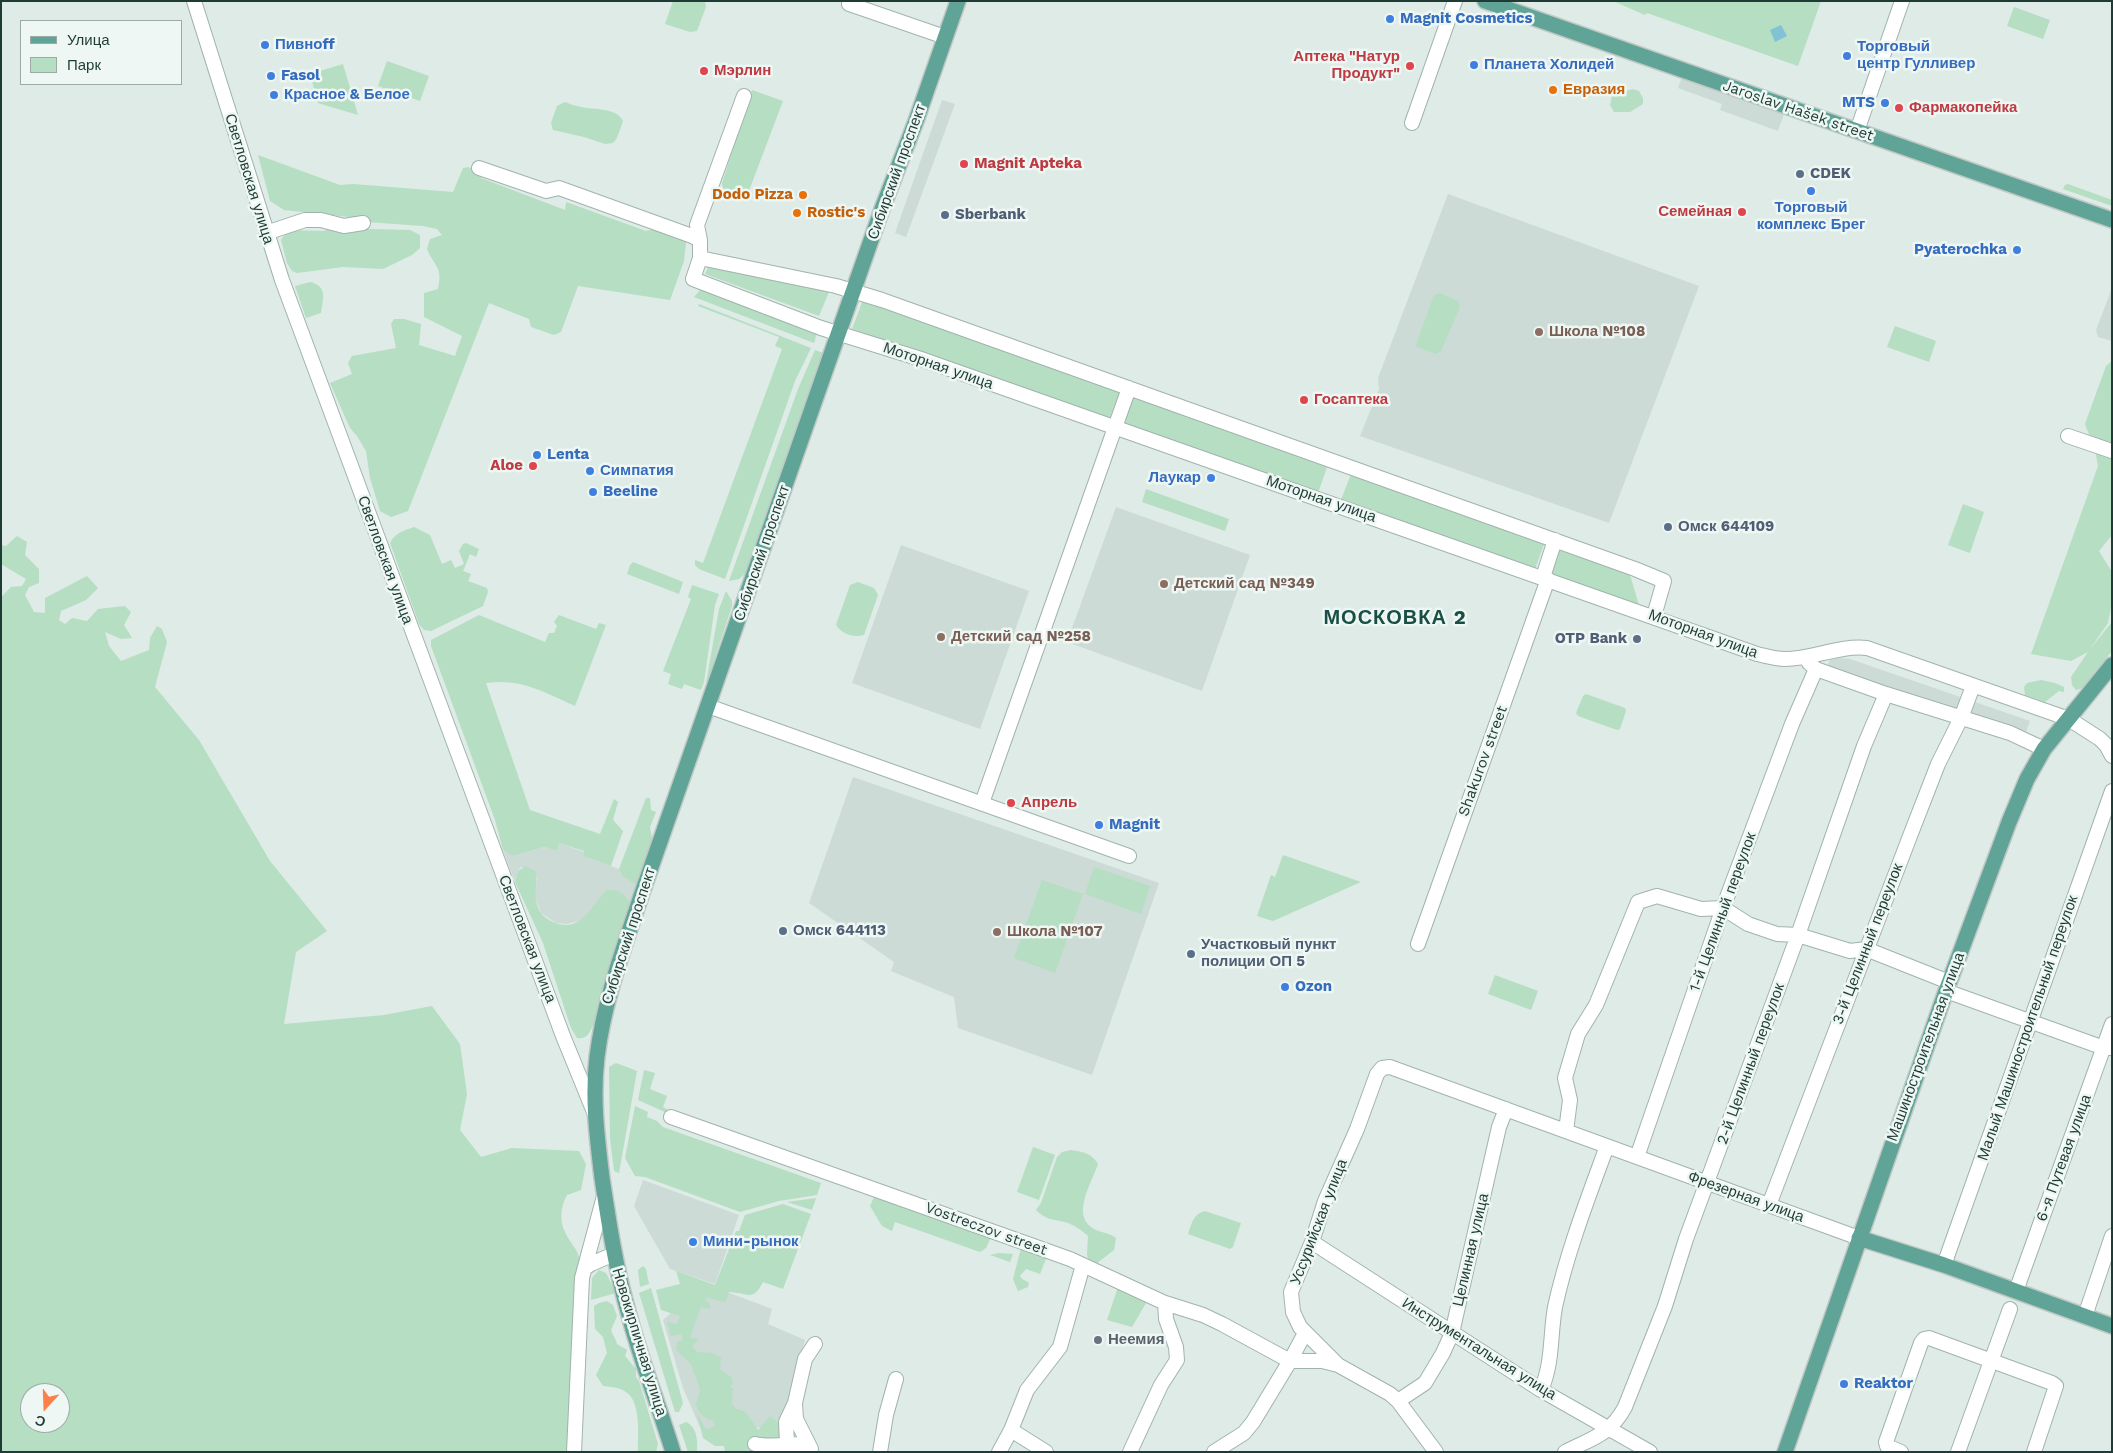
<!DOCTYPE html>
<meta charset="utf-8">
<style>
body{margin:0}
#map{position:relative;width:2113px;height:1453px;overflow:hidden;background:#deebe6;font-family:"Work Sans",sans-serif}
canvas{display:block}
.frame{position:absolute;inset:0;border:2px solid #1e3c35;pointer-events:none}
.legend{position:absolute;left:20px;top:20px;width:162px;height:65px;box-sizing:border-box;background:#eef7f3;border:1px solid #9baca7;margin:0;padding:6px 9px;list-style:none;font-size:15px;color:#1e3c35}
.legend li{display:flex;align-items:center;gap:10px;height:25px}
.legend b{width:25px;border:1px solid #9baca7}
.north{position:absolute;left:20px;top:1383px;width:50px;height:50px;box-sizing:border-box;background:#eef7f3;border:1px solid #9baca7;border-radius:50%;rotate:200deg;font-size:14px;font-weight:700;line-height:20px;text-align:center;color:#1e3c35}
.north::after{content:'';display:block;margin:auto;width:18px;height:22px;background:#fd804a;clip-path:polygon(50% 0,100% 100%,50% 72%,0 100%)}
</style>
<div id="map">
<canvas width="2113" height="1453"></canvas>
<div class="frame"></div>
<ul class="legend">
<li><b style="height:6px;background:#5fa496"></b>Улица</li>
<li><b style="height:14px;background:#b5dec2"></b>Парк</li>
</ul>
<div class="north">С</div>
</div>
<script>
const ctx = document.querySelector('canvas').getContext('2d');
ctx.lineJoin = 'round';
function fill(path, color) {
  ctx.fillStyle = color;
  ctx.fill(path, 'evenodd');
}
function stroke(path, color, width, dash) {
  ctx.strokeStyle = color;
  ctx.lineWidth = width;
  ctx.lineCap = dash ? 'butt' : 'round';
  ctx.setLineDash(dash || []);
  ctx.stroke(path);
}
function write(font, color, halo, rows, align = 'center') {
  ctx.font = font + ' "Work Sans",sans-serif';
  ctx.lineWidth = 5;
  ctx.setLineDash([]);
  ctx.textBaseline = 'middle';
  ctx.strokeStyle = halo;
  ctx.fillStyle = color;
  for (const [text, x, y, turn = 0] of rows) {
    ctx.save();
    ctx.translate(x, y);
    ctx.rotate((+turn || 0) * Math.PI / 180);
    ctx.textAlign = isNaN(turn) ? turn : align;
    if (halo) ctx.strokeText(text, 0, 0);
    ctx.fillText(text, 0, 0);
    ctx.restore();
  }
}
fill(new Path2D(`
 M1682,77L1784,114L1778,131L1720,110L1722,104L1678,88Z
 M942,100L955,104L906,237L895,233Z
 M1448,194L1699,286L1609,523L1360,436L1379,389L1378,378Z
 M2112,288V341L2098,337L2096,330Z
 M1116,507L1250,555L1202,691L1067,642Z
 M901,545L1029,591L980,729L852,683Z
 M1831,657L1850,659L2030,721L2025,734L1826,670Z
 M853,777L1159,883L1092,1075L958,1028L954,997L891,971L894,962L809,903Z
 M559,843L584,852L583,856L619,869L622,876L640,881L631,906L627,897L588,913L582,920L567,924L556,923L541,913L535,898L537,878L521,867L518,871L515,882L503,850L513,856L544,847L557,851Z
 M643,1180L739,1215L715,1284L670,1269L634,1206Z
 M696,1291L724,1302L727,1292L772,1309L768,1324L805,1340L789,1402L777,1422L754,1429L702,1432L683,1388L663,1320Z`), '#ccdbd5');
fill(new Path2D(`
 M673,1H705L706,7L697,31L690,32L665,24Z
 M1613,1H1821L1798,66L1647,13L1645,15Z
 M2014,7L2050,20L2043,39L2007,26Z
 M387,61L429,76L420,101L378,86Z
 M343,64L358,115L318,103L310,74Z
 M1621,85H1624L1626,91L1633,89L1639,91L1643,98V104L1630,112H1614L1610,105L1614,87Z
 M752,90L783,101L750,188L746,195L742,196C734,194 722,193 722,183Z
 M565,102C570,104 575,106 581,107C594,110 616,107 623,121L617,138L613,143L605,144L584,137L553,130L551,123L557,106Z
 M258,155L340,185L353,184L453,192L463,168L468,167L480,172L481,178L565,210L566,202L646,231L660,227L678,233L686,243L684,261L670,300L578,286L561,332L554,335L531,327L529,319L489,303L408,511L391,517L380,511L370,478L366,451L357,436L350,428L330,383L352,374L348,363L352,356L396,348L391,324L394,319H404L421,324L419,345L455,356L462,336L424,317V293L438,289C443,266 435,268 427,249L430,239L442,235L437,229L423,226L367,222L359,218L284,210L270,201Z
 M2068,184L2112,200V206L2063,189L2065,185Z
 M330,228L410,230L420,235V248L412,255L383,269L343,267L297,273L292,271L287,263L281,240L288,230L324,231Z
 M708,267L829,292L819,316L705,274Z
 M310,282C328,286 323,299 321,313L306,318L295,286Z
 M706,288L818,330L814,343L694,297L700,290Z
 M1440,293L1458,301L1460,307L1441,351L1436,354L1417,347L1416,345L1434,295Z
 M863,300L1120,391L1109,419L852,329Z
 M699,304L811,348L795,381L725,579L699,569L695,565V560L703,563L782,349L775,346L779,337L698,306Z
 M1895,326L1936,341L1929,362L1887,347Z
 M815,350L823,353L746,573L739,579L729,581L798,389Z
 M2112,361V535L2099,551L2112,572V602L2108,623L2090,649L2112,622V651L2083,688L2076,690L2072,685L2071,677L2088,652L2071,661L2031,654L2098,466L2095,450L2085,424L2106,366Z
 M1130,396L1327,467L1317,496L1119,425Z
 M1351,474L1544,544L1535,569L1341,500Z
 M1146,489L1229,519L1225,531L1142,502Z
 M1963,504L1984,512L1970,553L1948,545Z
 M414,527L430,535L442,564L451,560L455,568L464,564L459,551L463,544L466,543L479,549L476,557L470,554L463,571L471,574L468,581L487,588L488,592L483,606L431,631L424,630L419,624L390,543C395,533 403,531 414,527Z
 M17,536L27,542L25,555L39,569V583L29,587L25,595L34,612L45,613V598L87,576L98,588L86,600L61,611L59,620L65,624L72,618L87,621L98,609L125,606L131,612L124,625L132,638L121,639L105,632L109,646L121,661L149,650L150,638L157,626L162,629L167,642L155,687L199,740L270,861L327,931L296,952L284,1024L384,1015L432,1006L460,1044L467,1094L460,1130L481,1157L512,1148L579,1151L586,1164L581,1190L567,1195C561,1205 559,1221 565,1232C571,1245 577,1247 581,1263L570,1452H1V597L11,587L22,586L26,579L1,564V545L6,546ZM30,1393H60V1423H30Z
 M1560,550L1630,575L1639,605L1551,574Z
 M633,562L683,582L679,594L627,574L630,565Z
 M858,582L874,588L878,595L864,635C853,638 842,634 836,625L850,585Z
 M692,585L719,594L715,605L704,682L701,690L684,684L682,689L668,684L671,674L663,671L691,599L688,597Z
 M726,591L732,601V606L715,657L707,690L705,689L719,609Z
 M479,615L545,642L549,633H554L557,626L554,622L559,615L596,629L599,623L606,625L575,706C544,692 521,678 486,683L530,810L600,834L614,799L618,802L613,820L623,831L611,866L583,856L584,851L559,843L557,851L544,847L513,856L503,850L495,820L431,646V640Z
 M2041,680L2055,683L2064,687V692L2059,691L2045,702L2025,695L2024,687L2027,683Z
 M1586,694L1625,708L1626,711L1620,729L1617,730L1578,716L1576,713L1583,696Z
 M646,798H650L651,810L656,812L650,827L653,843L640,881L636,884L622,876L619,869Z
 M1283,855L1361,882L1273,921L1257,916L1271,875L1275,877Z
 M526,866L535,871C539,882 533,894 537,905C539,913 545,918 553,922C582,934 590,906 607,890C619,889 628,895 631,906L596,1021C590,1028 590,1040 577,1038L571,1028L543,943L515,882L518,871Z
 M1094,867L1150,886L1141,914L1085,894Z
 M1042,880L1083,894L1055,973L1014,958Z
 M1495,975L1538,991L1531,1010L1488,994Z
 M616,1063L637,1071L619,1173L614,1171L610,1138L609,1067Z
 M644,1070L655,1073L650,1089L667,1096L663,1107L668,1110L667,1113L638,1100Z
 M635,1106L648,1112L647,1117L657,1121L663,1127L821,1183L817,1195L779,1201L740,1212L645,1177L635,1176L625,1158Z
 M1033,1147L1055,1155L1039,1200L1017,1192Z
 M1071,1150C1084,1152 1091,1153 1098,1164C1092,1182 1072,1213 1091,1227C1099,1233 1108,1232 1116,1238L1114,1250L1096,1264L1089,1262L1087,1255L1088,1236C1082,1231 1076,1226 1068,1223C1056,1219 1046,1221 1036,1210L1041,1203L1057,1157L1062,1152Z
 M879,1194L992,1235L986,1248L980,1252L895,1222L892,1231L882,1226L870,1206L874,1197Z
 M816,1198L812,1210L787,1202Z
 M783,1204L811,1214L783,1289L763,1282C753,1302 748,1293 729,1292L726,1301L723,1302L706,1297L705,1300L710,1304V1309L701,1307L690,1337L699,1340L692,1346L697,1352L712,1353L721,1358L720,1369L732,1378L733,1385H729L733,1389L732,1404L736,1409C748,1409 751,1422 758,1430L770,1416L779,1423L784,1452H725L724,1446H715L703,1438L697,1413L706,1429L715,1426L713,1422L716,1421L707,1419L699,1412L696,1404L700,1391L696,1376L694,1374L691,1364L676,1350L677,1342L683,1340L681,1334L671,1336L667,1322L677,1324L680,1316L661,1310L656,1290L680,1284L676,1271L715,1285L736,1231H739L745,1215Z
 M1205,1211L1241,1223L1233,1247L1230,1249L1188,1234C1192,1223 1193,1214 1205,1211Z
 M1022,1244L1048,1254L1040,1274L1026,1269L1020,1276L1022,1279L1028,1282L1029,1284L1028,1287L1018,1291L1013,1279Z
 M999,1253L1013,1254L1010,1262L990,1255Z
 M643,1266L646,1269L649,1284L640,1287L638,1270Z
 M599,1270L606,1273L616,1293L591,1300L592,1278Z
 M1118,1287L1149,1298L1132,1327L1107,1320Z
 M651,1288L683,1403L679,1412H675L639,1293Z
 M607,1301L613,1305L617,1316L611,1330C613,1336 616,1339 617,1344L627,1350L625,1356L636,1369V1377L639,1381L658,1444L656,1452L638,1451C638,1435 641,1401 626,1392C619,1387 611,1387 603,1386L596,1375L607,1353L603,1337L595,1329L594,1306L599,1303Z
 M686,1422C697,1427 698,1441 697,1452H688L679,1425Z`), '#b5dec2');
fill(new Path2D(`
 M1781,25L1787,36L1775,42L1770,30Z`), '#81c3d5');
const minor = new Path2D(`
 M194,1L282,280L563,1036L594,1112
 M849,4L945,37
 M1412,123L1455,1
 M1857,131L1902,1
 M479,168L546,191L559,188L692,236L700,240V258L693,279L821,328L924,360L1757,654C1766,656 1775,659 1785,659C1813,659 1839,645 1867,648L2069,719L2100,739L2106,745L2112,756
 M266,233L305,220H321L344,226L363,223
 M700,240L697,225L744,96
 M700,258L836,286L882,300L1635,569L1664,581L1654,616
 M2068,436L2112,451
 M1543,577L1555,540
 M1809,663L1816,669L1886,694L2010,733L2044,749
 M708,706L1129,856
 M982,803L1129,388
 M1418,944L1548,579
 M1946,991L2104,1048H2112
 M671,1117L1070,1259L1165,1303L1203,1315L1222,1324L1290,1361H1322L1338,1365L1390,1394L1398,1401L1436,1452
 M1566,1131L1570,1100L1565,1078L1578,1034L1596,1005L1638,902L1657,896L1701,909L1723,908L1748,924L1777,934L1798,935L1850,951L1866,949L1949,982
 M1637,1157L1723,908L1792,724L1816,669
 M1769,1205L1910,836L1938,764L1961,718L1973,686
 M1312,1242L1541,1390L1650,1452
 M1944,1265L2112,791
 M585,1268L591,1264L614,1254
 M2016,1291L2112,1024
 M2085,1316L2112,1236
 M1337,1364L1300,1327L1293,1312L1291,1292L1312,1242L1325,1201L1357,1129L1377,1074L1382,1068L1390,1067L1859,1238
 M1541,1390C1553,1363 1550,1335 1555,1307C1567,1252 1588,1198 1607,1146
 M1398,1401L1425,1383L1443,1353L1452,1333L1499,1127L1506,1109
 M795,1404L796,1419L811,1449
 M1011,1430L1046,1452
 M755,1444C773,1448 791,1443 808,1444
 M574,1452L582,1278L604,1196
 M790,1452L787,1444L786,1422L795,1403L805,1359L815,1344
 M880,1452L886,1415L896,1379
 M999,1452L1011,1430L1027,1390L1060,1347L1083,1265
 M1130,1452L1161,1385L1177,1360L1176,1347L1166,1319L1165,1303
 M1214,1452L1244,1433L1253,1422L1290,1361L1305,1333
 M1565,1452C1592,1438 1610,1435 1625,1407L1665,1306L1686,1239L1798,935L1864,746L1886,694
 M1901,1452L1887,1446L1886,1442L1921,1343L1924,1339L1929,1338L2052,1383L2056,1386L2034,1452
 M1958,1452L2010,1309`);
const major = new Path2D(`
 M1485,1L2112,220
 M1859,1238L1944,1265L2112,1326
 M673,1452C659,1406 641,1361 629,1315C616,1270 609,1224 602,1178C597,1137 592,1098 597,1057C604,1000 624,947 642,893L882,209L916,121L958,1
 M1785,1452L1946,991L2009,822L2027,779L2044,749L2112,665`);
stroke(minor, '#a1b3ad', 16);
stroke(major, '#c0c8c6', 18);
stroke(minor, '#fff', 14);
stroke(major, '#5fa496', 15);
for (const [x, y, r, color] of [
 [1390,19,5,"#3f7fe0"],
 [265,45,5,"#3f7fe0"],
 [1847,56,5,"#3f7fe0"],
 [1474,65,5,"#3f7fe0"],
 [1410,66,5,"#e0444e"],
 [704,71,5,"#e0444e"],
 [271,76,5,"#3f7fe0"],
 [1553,90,5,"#e8710a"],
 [274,95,5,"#3f7fe0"],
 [1885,103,5,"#3f7fe0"],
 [1899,108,5,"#e0444e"],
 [964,164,5,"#e0444e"],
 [1800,174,5,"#5c6f8a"],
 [1811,191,5,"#3f7fe0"],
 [803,195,5,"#e8710a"],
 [1742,212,5,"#e0444e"],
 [797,213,5,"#e8710a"],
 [945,215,5,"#5c6f8a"],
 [2017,250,5,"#3f7fe0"],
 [1539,332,5,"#8d6e63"],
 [1304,400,5,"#e0444e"],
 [537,455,5,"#3f7fe0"],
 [533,466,5,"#e0444e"],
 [590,471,5,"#3f7fe0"],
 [1211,478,5,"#3f7fe0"],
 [593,492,5,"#3f7fe0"],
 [1668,527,5,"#5c6f8a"],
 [1164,584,5,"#8d6e63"],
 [941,637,5,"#8d6e63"],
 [1637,639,5,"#5c6f8a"],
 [1011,803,5,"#e0444e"],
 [1099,825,5,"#3f7fe0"],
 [783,931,5,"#5c6f8a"],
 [997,932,5,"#8d6e63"],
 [1191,954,5,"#5c6f8a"],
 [1285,987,5,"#3f7fe0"],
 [693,1242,5,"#3f7fe0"],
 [1098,1340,5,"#6b7280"],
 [1844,1384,5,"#3f7fe0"]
]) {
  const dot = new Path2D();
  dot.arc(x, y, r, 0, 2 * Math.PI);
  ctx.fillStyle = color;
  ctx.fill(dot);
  stroke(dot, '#eef7f3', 2);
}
write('bold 15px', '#366cbe', '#eef7f3', [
 ["Magnit Cosmetics",1400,19],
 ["Пивноff",275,45],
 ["Торговый",1857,47],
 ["центр Гулливер",1857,64],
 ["Планета Холидей",1484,65],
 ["Fasol",281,76],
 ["Красное & Белое",284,95],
 ["MTS",1875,103,"right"],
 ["Торговый",1811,208,"center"],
 ["комплекс Брег",1811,225,"center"],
 ["Pyaterochka",2007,250,"right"],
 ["Lenta",547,455],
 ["Симпатия",600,471],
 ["Лаукар",1201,478,"right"],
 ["Beeline",603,492],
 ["Magnit",1109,825],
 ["Ozon",1295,987],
 ["Мини-рынок",703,1242],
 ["Reaktor",1854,1384]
], 'left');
write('bold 15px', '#be3a42', '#eef7f3', [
 ["Аптека \"Натур",1400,57,"right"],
 ["Продукт\"",1400,74,"right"],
 ["Мэрлин",714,71],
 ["Фармакопейка",1909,108],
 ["Magnit Apteka",974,164],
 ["Семейная",1732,212,"right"],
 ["Госаптека",1314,400],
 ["Aloe",523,466,"right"],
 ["Апрель",1021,803]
], 'left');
write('bold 15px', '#c56008', '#eef7f3', [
 ["Евразия",1563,90],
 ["Dodo Pizza",793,195,"right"],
 ["Rostic's",807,213]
], 'left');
write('15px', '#1e3c35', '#eef7f3', [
 ["Jaroslav Hašek street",1798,111,19],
 ["Сибирский проспект",897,172,-70],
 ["Светловская улица",249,179,73],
 ["Моторная улица",938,366,19],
 ["Моторная улица",1321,499,19],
 ["Сибирский проспект",762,553,-71],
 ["Светловская улица",385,560,70],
 ["Моторная улица",1703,634,20],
 ["Shakurov street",1483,761,-70],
 ["1-й Целинный переулок",1723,912,-70],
 ["Сибирский проспект",629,936,-72],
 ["Светловская улица",527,939,69],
 ["3-й Целинный переулок",1868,944,-69],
 ["Малый Машиностроительный переулок",2028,1028,-71],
 ["Машиностроительная улица",1926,1047,-70],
 ["2-й Целинный переулок",1751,1064,-70],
 ["6-я Путевая улица",2064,1158,-70],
 ["Фрезерная улица",1746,1197,20],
 ["Уссурийская улица",1319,1222,-69],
 ["Vostreczov street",986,1229,20],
 ["Целинная улица",1471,1250,-77],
 ["Новокирпичная улица",639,1342,73],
 ["Инструментальная улица",1479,1349,32]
]);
write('bold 15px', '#4e5e75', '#eef7f3', [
 ["CDEK",1810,174],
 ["Sberbank",955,215],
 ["Омск 644109",1678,527],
 ["OTP Bank",1627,639,"right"],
 ["Омск 644113",793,931],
 ["Участковый пункт",1201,945],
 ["полиции ОП 5",1201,962]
], 'left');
write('bold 15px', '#785e54', '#eef7f3', [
 ["Школа №108",1549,332],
 ["Детский сад №349",1174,584],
 ["Детский сад №258",951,637],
 ["Школа №107",1007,932]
], 'left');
write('bold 15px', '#5b616d', '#eef7f3', [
 ["Неемия",1108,1340]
], 'left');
ctx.letterSpacing = '1px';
write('bold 20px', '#194f45', '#eef7f3', [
 ["МОСКОВКА 2",1395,618]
]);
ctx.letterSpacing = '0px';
</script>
